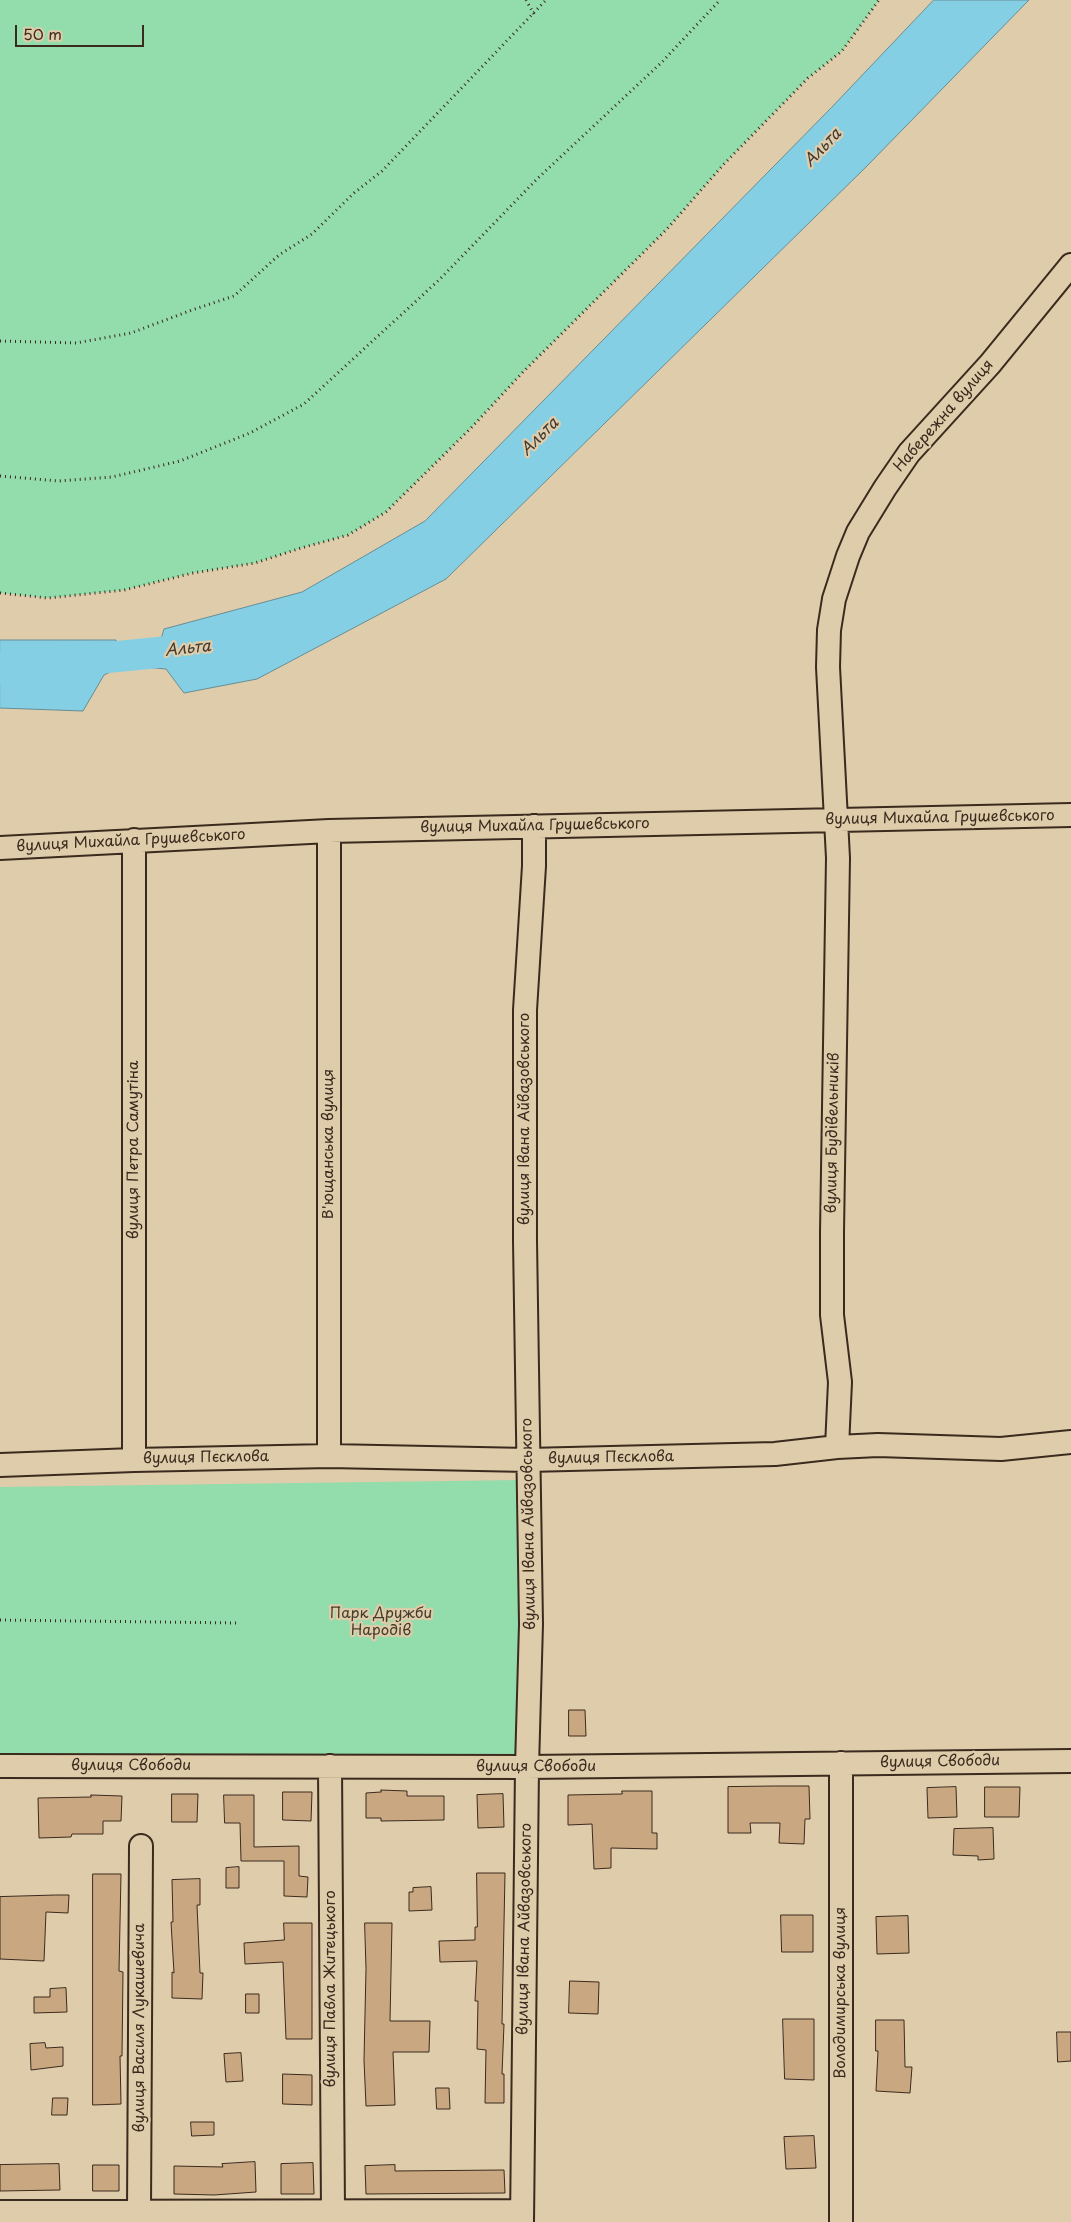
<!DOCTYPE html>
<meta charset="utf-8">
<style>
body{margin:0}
#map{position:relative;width:1071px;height:2222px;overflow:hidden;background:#dfccaa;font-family:"Playpen Sans",sans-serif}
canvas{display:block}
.scale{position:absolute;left:15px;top:25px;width:129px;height:22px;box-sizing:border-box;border:2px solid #3b2a1e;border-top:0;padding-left:6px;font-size:15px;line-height:18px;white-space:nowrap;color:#3b2a1e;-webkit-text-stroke:4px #dfccaa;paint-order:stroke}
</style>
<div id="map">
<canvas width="1071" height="2222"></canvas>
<div class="scale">50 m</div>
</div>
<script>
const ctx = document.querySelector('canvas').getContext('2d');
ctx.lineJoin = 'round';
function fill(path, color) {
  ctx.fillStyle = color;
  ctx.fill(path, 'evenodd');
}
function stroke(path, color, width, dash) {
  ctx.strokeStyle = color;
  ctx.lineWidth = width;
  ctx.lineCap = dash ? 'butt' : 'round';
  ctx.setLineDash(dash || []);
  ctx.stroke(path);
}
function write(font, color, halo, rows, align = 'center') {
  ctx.font = font + ' "Playpen Sans",sans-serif';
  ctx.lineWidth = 4.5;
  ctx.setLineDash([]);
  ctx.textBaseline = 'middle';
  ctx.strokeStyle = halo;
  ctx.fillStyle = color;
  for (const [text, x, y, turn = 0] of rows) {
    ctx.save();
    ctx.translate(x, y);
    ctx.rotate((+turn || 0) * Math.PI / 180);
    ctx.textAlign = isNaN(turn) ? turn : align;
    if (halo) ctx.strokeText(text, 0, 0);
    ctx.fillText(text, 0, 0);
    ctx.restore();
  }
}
fill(new Path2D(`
 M0,0H879L842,51L808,78L724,164L666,230L523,372L472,427L386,512L348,535L301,548L255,563L192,573L124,590L48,598L0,593Z
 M524,1480L523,1762L0,1766V1487Z`), '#93dcab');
const water = new Path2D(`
 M934,0H1029L866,167L446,579L257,679L184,693L166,669L143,667L140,646L161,639L164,629L302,592L425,521L831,108Z
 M0,640H116L119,668L104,675L83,711L0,708Z`);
fill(water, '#84cfe4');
stroke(water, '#678d95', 1);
stroke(new Path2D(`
 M0,668L184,650`), '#84cfe4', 31);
const building = new Path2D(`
 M569,1710H585L586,1736H569Z
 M774,1786H809L810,1819H805L804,1844L779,1843L780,1823H750L751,1833H728V1787Z
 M956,1787L957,1817L928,1818L927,1788Z
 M985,1787H1020L1019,1817H985Z
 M381,1790L407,1791V1796H444V1820L381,1821V1818H366V1793L381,1792Z
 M622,1791H652V1833H657V1849L611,1848V1868L594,1869L592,1824L568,1825V1795L622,1794Z
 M283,1792H312L311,1821L283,1820Z
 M172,1794H198L197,1822H172Z
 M503,1794L504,1827L478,1828L477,1795Z
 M91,1795L122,1796L121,1821H103V1834H72L71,1837L39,1838L38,1798L91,1797Z
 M224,1795H254V1847L299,1846V1876L308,1877L307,1897L284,1896V1861H241L240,1823H225Z
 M993,1828L994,1859L978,1860V1856L953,1855L954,1829Z
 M239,1867V1888H226V1868Z
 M477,1873H505L502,2024H504L502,2074H504V2103H485L486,2050L477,2049L478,2001H475L477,1961L440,1962L439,1941L475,1940V1927H477Z
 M93,1874H121L119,1971L123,1972L122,2056H120L121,2104L93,2105Z
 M200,1879V1905H197L200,1973H203L202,1999L172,1998V1972L174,1973L171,1922H173L172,1880Z
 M431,1887L432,1910L409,1911V1892H413V1888Z
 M56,1895H69L68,1913L46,1912L44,1961L0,1959V1897Z
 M781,1915H813V1952H782Z
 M908,1916L909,1953L877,1954L876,1917Z
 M284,1923H312V2039H286L283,1962L245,1964L244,1943L284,1940Z
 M365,1923H392L390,2021H430L429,2052H393L395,2105L366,2106L364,2060L366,1969Z
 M570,1981L599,1982L598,2014L569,2013Z
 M66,1988L67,2012L34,2013V1997H50V1989Z
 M246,1994H259V2013H246Z
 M783,2019H814V2080L785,2079Z
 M876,2020H904L905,2067H912L910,2093L876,2091L878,2051H876Z
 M1057,2032H1071V2061L1058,2062Z
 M45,2043L46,2048L63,2047V2066L31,2070L30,2044Z
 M241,2053L243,2081L226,2082L224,2054Z
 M283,2074L312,2075V2105L283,2104Z
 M436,2088H449L450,2109H437Z
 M53,2098H68L67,2115H52Z
 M191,2122H214V2135L192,2136Z
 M814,2136L816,2168L786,2169L784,2137Z
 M255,2162L256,2192L214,2195L174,2194V2166L223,2167L222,2164Z
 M313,2163L314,2194H281V2164Z
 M59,2164L60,2190L0,2191V2165Z
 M93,2165H119V2191H93Z
 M395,2165V2171L504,2170L505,2193L366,2194L365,2166Z`);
fill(building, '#c9a881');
stroke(building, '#3b2a1e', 1);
const minor = new Path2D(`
 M329,831V1456
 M0,848L329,831L1071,815
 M837,1447L840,1382L832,1315V1232L838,858L828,667L829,630L834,599L848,556L858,532L885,488L909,453L990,364L1071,265
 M134,1460V840
 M0,1465L134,1460L329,1456L528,1460L775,1454L837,1447L878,1445L1001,1449L1071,1442
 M841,1763V2222
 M0,1766L527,1767L1071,1761
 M330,1766L333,2212
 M139,2210L141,1846
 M0,2212L521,2211
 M522,2222L527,1767L531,1624L525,1241V1010L534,866V826`);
stroke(minor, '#3b2a1e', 26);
stroke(new Path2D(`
 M526,0L534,14
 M0,341L76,343L131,333L192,310L234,296L279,255L312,234L354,193L382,171L546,0
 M0,476L59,481L112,477L180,461L250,433L304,404L439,280L537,179L662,62L720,0
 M0,593L48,598L124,590L193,573L255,563L301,548L348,535L386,512L472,427L523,372L666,230L724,164L808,78L842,51L879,0
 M0,1620L239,1623`), '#3b2a1e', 3, [1, 4]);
stroke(minor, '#dfccaa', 22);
write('15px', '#3b2a1e', '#dfccaa', [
 ["Набережна вулиця",944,416,-49],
 ["вулиця Михайла Грушевського",940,818,-1],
 ["вулиця Михайла Грушевського",535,826,-1],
 ["вулиця Михайла Грушевського",131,841,-3],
 ["вулиця Івана Айвазовського",525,1119,-90],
 ["вулиця Будівельників",833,1133,-89],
 ["В'ющанська вулиця",329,1144,-90],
 ["вулиця Петра Самутіна",134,1150,-90],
 ["вулиця Пєсклова",206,1458,-1],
 ["вулиця Пєсклова",611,1458,-1],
 ["вулиця Івана Айвазовського",529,1524,-91],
 ["вулиця Свободи",940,1762,-1],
 ["вулиця Свободи",131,1766],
 ["вулиця Свободи",536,1767],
 ["вулиця Івана Айвазовського",525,1929,-89],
 ["вулиця Павла Житецького",331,1989,-90],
 ["Володимирська вулиця",841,1993,-90],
 ["вулиця Василя Лукашевича",140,2028,-90]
]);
write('15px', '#443c2c', '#dfccaa', [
 ["Парк Дружби",381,1614],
 ["Народів",381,1631]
]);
write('italic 16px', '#423a32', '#dfccaa', [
 ["Альта",823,148,-46],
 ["Альта",540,437,-45],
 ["Альта",188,649,-6]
]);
</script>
